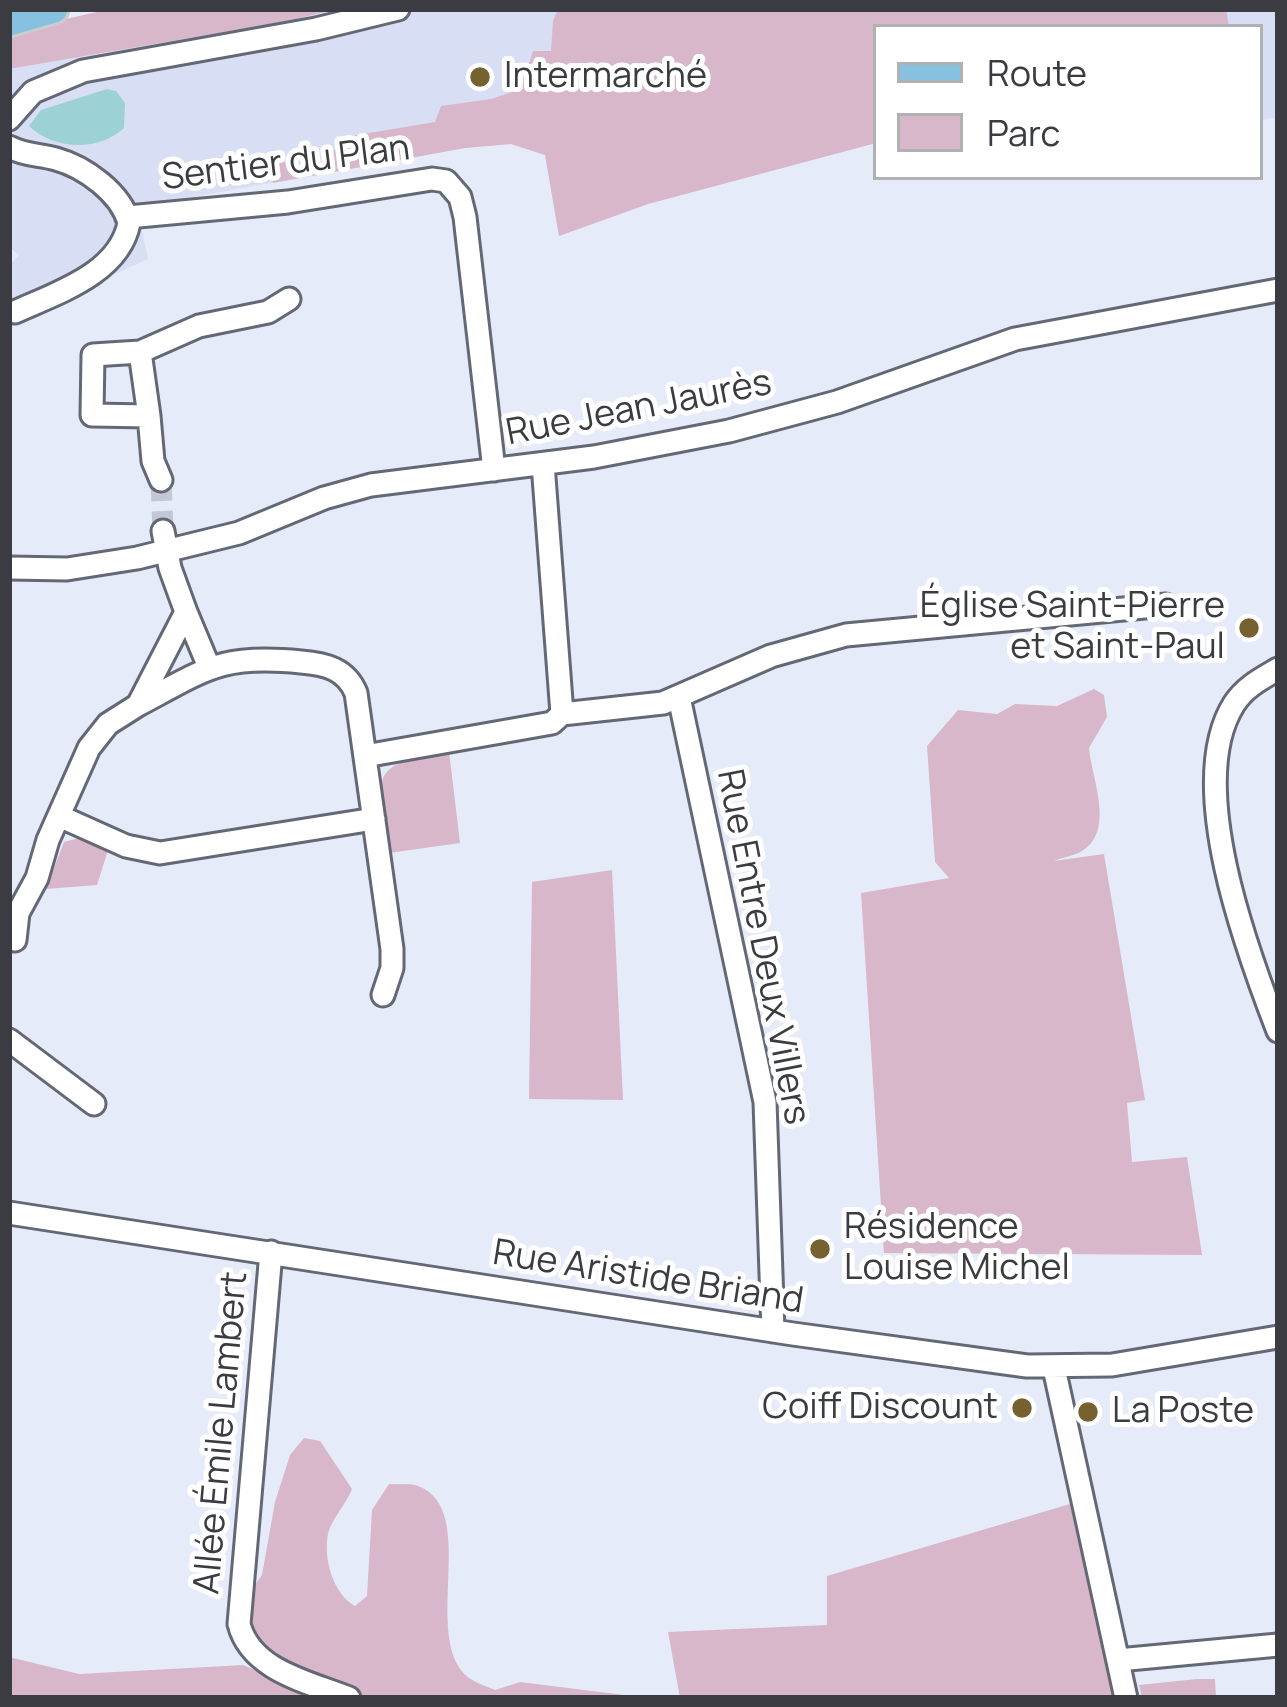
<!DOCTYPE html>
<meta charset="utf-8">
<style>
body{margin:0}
#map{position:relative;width:1287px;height:1707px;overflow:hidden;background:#e6ebf9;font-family:Manrope,sans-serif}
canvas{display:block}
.frame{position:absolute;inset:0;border:12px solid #3a3c42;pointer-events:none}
.legend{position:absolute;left:873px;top:24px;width:390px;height:156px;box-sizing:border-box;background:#fff;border:3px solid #b0b1b3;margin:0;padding:15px 21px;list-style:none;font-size:36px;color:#3a3c42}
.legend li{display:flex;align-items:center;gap:24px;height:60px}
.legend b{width:60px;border:3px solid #b0b1b3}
</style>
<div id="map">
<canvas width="1287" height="1707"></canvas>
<div class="frame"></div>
<ul class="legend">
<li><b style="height:15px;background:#87c1e0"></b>Route</li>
<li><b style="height:33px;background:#d8b7ca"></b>Parc</li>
</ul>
</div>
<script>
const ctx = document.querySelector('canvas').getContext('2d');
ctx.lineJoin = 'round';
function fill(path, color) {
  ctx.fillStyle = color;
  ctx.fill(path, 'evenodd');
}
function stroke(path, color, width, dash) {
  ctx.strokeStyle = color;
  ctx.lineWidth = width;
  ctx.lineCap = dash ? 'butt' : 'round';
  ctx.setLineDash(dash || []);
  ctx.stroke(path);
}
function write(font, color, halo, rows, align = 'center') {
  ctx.font = font + ' Manrope,sans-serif';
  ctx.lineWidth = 10;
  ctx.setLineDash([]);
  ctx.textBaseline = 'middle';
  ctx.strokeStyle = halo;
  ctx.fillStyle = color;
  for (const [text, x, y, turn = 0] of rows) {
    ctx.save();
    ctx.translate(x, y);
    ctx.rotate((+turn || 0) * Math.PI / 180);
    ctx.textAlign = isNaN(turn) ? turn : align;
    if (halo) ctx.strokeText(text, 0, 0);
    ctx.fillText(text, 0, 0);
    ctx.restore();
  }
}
fill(new Path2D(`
 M341,9H1278V117L1260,120V27H876V143L648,204L559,236L545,155L511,144L465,148L137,207L148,259L9,322V266L19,255L9,247V69Z`), '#d8dff4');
fill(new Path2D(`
 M110,9H337L288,21L9,69V32Z
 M558,9H1226L1229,27H876V143L648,204L559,236L545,155L511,144L465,148L273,183L271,175L279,173V163L285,162L295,172L306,173C315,168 341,146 345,137L435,122L441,106L491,99L521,89L533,51H551L553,21Z
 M1094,689L1104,695L1107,717L1089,748C1091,776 1116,831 1082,851C1075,856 1062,857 1054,861L1104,854L1145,1100L1127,1103L1132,1162L1187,1157L1202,1255L884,1253L861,893L949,878L935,862L927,746L958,710L997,714L1015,704L1057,706Z
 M449,751L460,843L389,853C379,775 363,766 449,751Z
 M79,838L108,850L97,885L46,889L64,842Z
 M612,870L623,1100L529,1099L532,882Z
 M304,1438L320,1441L352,1489C346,1504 331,1520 328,1534C323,1558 333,1594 355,1606L367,1596L372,1510L389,1484C397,1485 411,1483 418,1486C481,1509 419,1640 469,1678C476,1683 488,1687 495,1690L520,1682L648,1698H349L247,1646L252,1589L262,1575L275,1502L290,1455Z
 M1070,1504L1114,1698H680L668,1632L827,1625V1576Z
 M9,1657L79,1674L243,1665L324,1698H9Z
 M1197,1679H1215L1216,1698H1142L1139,1685Z`), '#d8b7ca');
fill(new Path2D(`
 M107,89L116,91L125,103L124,128C98,152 54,150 29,126L41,110Z`), '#9cd2d6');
stroke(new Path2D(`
 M161,480L163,531`), '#c4c8d4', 21, [21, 10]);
const minor = new Path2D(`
 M9,119L33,92L83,71L316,29L398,9
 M9,147C26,156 39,154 56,159C85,167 121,193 129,223C119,274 56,293 15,312
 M128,217L288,202L432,179L446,181L460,197L465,217L494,470
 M140,352L149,416L92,415L93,355L140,352L199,326L268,312L289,299
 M149,416L153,461L161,480
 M543,464L562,714
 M9,568L67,569L137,558L239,533L324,498L371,485L594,457L729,431L837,402L1015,339L1278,290
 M186,612L209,667
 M1278,669C1261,679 1245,687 1234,704C1184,783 1247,951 1278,1031
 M679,697L765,1102L773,1331
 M138,705C206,669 221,654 301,662C326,664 346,669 356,693L392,949V968L383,995
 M365,756L552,723L562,714L663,703L771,656L846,635L1166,605
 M59,816L126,846L160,853L374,819
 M15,940L18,913L37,878L48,840L89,748L108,724L138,705L186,612L170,568L163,531
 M9,1040L94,1104
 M9,1213L793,1334L1027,1366L1112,1365L1278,1337
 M271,1252L239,1624C251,1671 309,1682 349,1698
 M1054,1368L1126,1698
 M1118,1660L1278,1645`);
const major = new Path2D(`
 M9,22L54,9`);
stroke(minor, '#646875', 27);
stroke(major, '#ccccce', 33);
stroke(minor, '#fff', 21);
stroke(major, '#87c1e0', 27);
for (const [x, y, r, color] of [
 [480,77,12,"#766130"],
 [1249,628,12,"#766130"],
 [820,1249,12,"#766130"],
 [1022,1408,12,"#766130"],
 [1088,1412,12,"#766130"]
]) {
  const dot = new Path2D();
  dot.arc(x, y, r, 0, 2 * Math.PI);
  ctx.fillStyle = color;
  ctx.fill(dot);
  stroke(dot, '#fff', 4.5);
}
write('36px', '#3a3c42', '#fff', [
 ["Intermarché",504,77],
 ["Église Saint-Pierre",1225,607,"right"],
 ["et Saint-Paul",1225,648,"right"],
 ["Résidence",844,1228],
 ["Louise Michel",844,1269],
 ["Coiff Discount",998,1408,"right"],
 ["La Poste",1112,1412]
], 'left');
write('36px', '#3a3c42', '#fff', [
 ["Sentier du Plan",286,164,-7],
 ["Rue Jean Jaurès",639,409,-11],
 ["Rue Entre Deux Villers",762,947,79],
 ["Rue Aristide Briand",648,1278,9],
 ["Allée Émile Lambert",222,1433,-85]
]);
</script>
